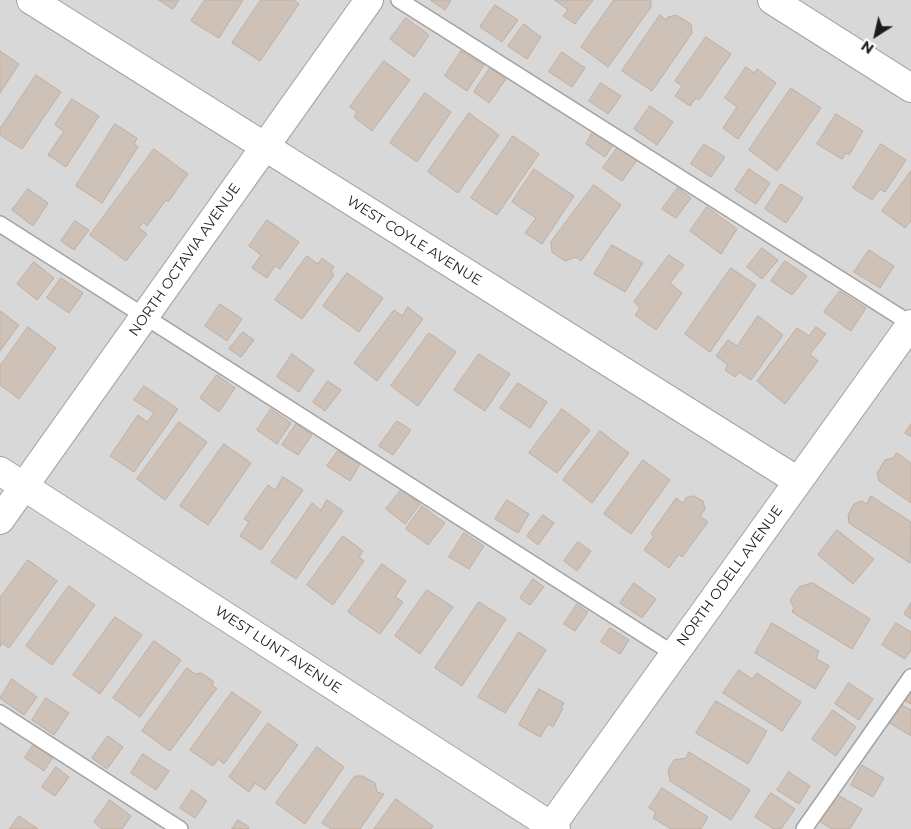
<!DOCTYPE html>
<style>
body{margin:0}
#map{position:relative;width:911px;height:829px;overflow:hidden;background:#eee9df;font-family:Montserrat,sans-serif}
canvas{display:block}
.north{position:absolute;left:851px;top:10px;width:50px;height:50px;-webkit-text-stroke:4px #fff;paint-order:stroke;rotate:215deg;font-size:14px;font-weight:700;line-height:20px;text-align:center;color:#1b1b1b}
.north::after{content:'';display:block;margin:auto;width:18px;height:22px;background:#1b1b1b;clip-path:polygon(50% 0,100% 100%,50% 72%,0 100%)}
</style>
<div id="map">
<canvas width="911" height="829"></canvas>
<div class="north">N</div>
</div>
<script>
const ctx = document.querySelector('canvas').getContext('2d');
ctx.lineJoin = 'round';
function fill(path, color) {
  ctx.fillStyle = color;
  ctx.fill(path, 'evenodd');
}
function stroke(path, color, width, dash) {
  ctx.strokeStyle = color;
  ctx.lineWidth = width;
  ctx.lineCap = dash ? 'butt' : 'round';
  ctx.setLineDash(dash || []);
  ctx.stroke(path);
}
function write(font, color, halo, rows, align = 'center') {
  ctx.font = font + ' Montserrat,sans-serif';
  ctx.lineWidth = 5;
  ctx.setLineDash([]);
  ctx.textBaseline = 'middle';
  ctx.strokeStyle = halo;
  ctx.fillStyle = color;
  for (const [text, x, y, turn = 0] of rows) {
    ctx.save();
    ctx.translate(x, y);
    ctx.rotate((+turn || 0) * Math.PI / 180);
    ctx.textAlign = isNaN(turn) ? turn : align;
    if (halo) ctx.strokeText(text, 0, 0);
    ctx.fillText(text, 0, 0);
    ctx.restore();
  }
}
fill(new Path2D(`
 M0,0H911V829H0Z`), '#d9d8d8');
const building = new Path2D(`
 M159,0H179L173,9Z
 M205,0H243L219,38L191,21Z
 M261,0H294L299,4L260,61L232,43Z
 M431,0H451L445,10Z
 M555,0H593L575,24L563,16L568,10Z
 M614,0H651V7L608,67L581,47Z
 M495,5L518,20L502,42L480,27Z
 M660,15L666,20L668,17L676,15L691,24L692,33L652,91L622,71Z
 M406,18L429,35L414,57L390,39Z
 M524,24L541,37L527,59L508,46Z
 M706,37L731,54L699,100L696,98L690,106L675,96L682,86L675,81Z
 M0,51L19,64L0,93Z
 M461,51L484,65L467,91L445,76Z
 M562,52L585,68L572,87L549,72Z
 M384,61L410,80L372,131L354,117L357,112L350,107Z
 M746,67L754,73L757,69L776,83L738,139L723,128L737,107L725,98Z
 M490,68L506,79L489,103L474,92Z
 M36,75L61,92L22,149L0,135V129Z
 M601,83L621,96L608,114L589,101Z
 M791,88L821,108L777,171L749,150Z
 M425,93L451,112L417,162L390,143Z
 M72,99L99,116L66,167L48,155L64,131L55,125Z
 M650,106L673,122L657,145L634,129Z
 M469,113L499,135L458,193L428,172Z
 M836,114L863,131L849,155L846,153L842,159L817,144Z
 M115,124L137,138L134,144L138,147L102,203L76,186Z
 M593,132L613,145L605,157L586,144Z
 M513,136L539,154L497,215L471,198Z
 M704,144L725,157L711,177L691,164Z
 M881,144L906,160L885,192L880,189L872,200L853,188Z
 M618,147L637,160L622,181L603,168Z
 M154,149L188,174L168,202L166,200L147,226L143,222L139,228L147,234L126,261L90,235Z
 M534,169L574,196L542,244L525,233L536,218L512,202Z
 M749,169L770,183L756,204L735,190Z
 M911,171V221L905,228L882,211Z
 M781,184L803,198L786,223L765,209Z
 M594,185L621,205L581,261L576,257L565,261L552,252L551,242Z
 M678,188L691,198L676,218L662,209Z
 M28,189L48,203L33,226L12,210Z
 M707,207L737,229L721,254L690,231Z
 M267,220L299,242L280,269L275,266L267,278L252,268L261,255L249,246Z
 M75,221L89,230L74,250L61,241Z
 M612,245L643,263L625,292L594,274Z
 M762,248L778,260L762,279L747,267Z
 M869,250L894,266L880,288L854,272Z
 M669,255L684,265L670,283L682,293L656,330L635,315L640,308L634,302Z
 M307,256L318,264L322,258L334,267L331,271L334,275L302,319L275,300Z
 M785,261L807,276L792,295L771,281Z
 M34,262L54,278L37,300L17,284Z
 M731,268L756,285L710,352L685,334Z
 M347,273L383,298L359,332L323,306Z
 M61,278L83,293L69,313L47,298Z
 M840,291L866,308L851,331L824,312Z
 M220,304L242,319L227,341L205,326Z
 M408,307L423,319L377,381L354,363L394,310L402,316Z
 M0,311L19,325L0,351Z
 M758,316L783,335L751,380L739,372L735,377L725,370L728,365L716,356L728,340L737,346Z
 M28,327L56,348L19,399L0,385V366Z
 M816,327L826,334L810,354L818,361L785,404L757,381L797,328L809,336Z
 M243,332L254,340L241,357L229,349Z
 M429,333L456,352L418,406L391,386Z
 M292,354L314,370L299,392L277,377Z
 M479,354L510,374L485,411L454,390Z
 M217,375L235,388L219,412L200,398Z
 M328,381L341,390L325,411L313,402Z
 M518,383L547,402L530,428L500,408Z
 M144,386L178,409L134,472L110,456L138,415L147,422L154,413L134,400Z
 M271,409L291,423L277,444L257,430Z
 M562,409L590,430L557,473L529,453Z
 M397,421L411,430L393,455L379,446Z
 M179,422L207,442L165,500L137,479Z
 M296,424L312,435L298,455L282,445Z
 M911,424V437L905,433Z
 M600,431L629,453L592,503L563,480Z
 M224,444L251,463L208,525L180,506Z
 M338,451L360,464L350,481L327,466Z
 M897,453L911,463V503L879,481L877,473L885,460L893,458Z
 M643,460L670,480L631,534L604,514Z
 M283,477L303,490L261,550L240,536L249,522L244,519L268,485L275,490Z
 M402,489L420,504L405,524L386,509Z
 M694,496L703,501L705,509L700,516L708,522L682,557L679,554L669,568L644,550L654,536L651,534L676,498L683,503L686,498Z
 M871,496L911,522L910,563L849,523L848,515L854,504L862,501L866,504Z
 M327,500L343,511L296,579L271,562L312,503L321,510Z
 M507,500L529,514L518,533L495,519Z
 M422,506L445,523L428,545L406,529Z
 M543,515L554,523L538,545L527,536Z
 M837,530L874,559L853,584L818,555Z
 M464,533L484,546L469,569L449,557Z
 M343,536L363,551L359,557L364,561L333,605L307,585Z
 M578,542L591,551L577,571L564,561Z
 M28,560L57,581L9,648L2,643L0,647V598Z
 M382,564L406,581L395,597L403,602L380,634L348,612Z
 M533,579L544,587L530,605L520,598Z
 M634,583L656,599L642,618L620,603Z
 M813,583L870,619L852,649L792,612L794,608L790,600L799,587Z
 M69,586L95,605L52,665L26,646Z
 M427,590L453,607L420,654L395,636Z
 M479,602L506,619L462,686L435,668Z
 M911,603V619L904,614Z
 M577,604L588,612L575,631L564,624Z
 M115,617L142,635L100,694L73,675Z
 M772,623L819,651L816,658L829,666L815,689L755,653Z
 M896,623L911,632V650L905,659L882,645Z
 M610,628L629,640L620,654L601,642Z
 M519,632L546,650L505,713L478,697Z
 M154,641L181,660L140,717L113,698Z
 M187,668L195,674L201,673L213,681V687L217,688L170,751L142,731Z
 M739,670L752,679L757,673L801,702L782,731L723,693Z
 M12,679L37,697L24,715L0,698Z
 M849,683L873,699L859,720L835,704Z
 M539,689L564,703L561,707L563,708L553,727L548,724L540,737L519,725Z
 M911,691V704L905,701Z
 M232,692L261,712L224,764L218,759L213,766L190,750Z
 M46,698L69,713L54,735L32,720Z
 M716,701L767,731L748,764L696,733Z
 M900,704L911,710V736L888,722Z
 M833,710L856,727L836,756L812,739Z
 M268,723L298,745L265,790L255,783L249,792L229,777Z
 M108,736L123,747L107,769L92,758Z
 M33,745L53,757L44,771L25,758Z
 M317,747L344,767L305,824L276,803Z
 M689,752L750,790L731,820L670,781L668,770L674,760L686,758Z
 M143,754L169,771L156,790L131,773Z
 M862,765L884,778L873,797L851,785Z
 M56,767L69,777L55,796L42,787Z
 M789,772L810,786L799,804L777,790Z
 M355,776H362L375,783L377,792L384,794L360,829H331L322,823Z
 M662,788L708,817L701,829H671L653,818L656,812L649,808Z
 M192,790L207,801L195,818L180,808Z
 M771,793L795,809L781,829H774L755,817Z
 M836,794L862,809L850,829H832L819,821Z
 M396,799L433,826L431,829H374Z
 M110,800L131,816L122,829H102L94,822Z
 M19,816L38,829H10Z
 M238,820L249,827L248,829H232Z`);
fill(building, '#cec1b8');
stroke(building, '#c0aea0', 1);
const service = new Path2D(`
 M399,0L911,324
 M0,224L674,654
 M0,713L180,829
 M804,829L911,677`);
const minor = new Path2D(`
 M31,0L798,481
 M772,0L911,88
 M0,471L556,829
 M0,520L369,0
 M549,829L911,324`);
stroke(service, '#a2a2a2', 18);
stroke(minor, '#a2a2a2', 30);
stroke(service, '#fff', 15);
stroke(minor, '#fff', 28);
write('14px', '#1b1b1b', '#fff', [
 ["WEST COYLE AVENUE",414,241,32],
 ["NORTH OCTAVIA AVENUE",185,260,-55],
 ["NORTH ODELL AVENUE",730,576,-54],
 ["WEST LUNT AVENUE",278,650,33]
]);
</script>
